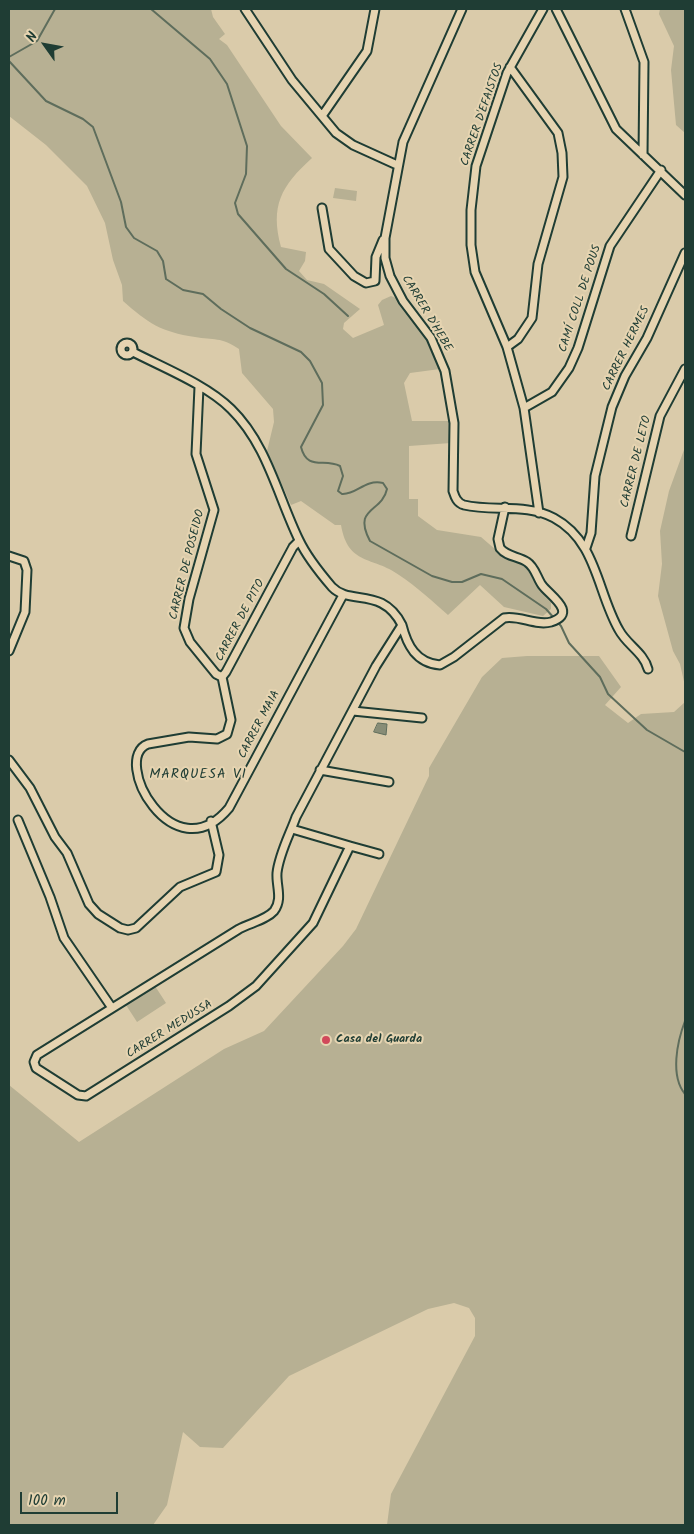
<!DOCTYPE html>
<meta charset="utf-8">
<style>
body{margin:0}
#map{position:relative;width:694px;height:1534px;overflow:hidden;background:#dacbaa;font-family:Kalam,sans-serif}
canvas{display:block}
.frame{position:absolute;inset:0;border:10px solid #1f3d34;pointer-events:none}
.north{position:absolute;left:20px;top:20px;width:50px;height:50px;-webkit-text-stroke:4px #e6d4b1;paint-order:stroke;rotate:302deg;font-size:14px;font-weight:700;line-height:20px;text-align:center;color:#1f3d34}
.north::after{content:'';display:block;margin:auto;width:18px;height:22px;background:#1f3d34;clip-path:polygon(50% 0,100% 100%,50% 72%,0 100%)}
.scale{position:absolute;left:20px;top:1492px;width:98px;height:22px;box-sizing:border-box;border:2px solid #1f3d34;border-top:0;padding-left:6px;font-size:15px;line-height:18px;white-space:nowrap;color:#1f3d34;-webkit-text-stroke:4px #e6d4b1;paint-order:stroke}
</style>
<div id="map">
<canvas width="694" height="1534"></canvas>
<div class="frame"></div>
<div class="north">N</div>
<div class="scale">100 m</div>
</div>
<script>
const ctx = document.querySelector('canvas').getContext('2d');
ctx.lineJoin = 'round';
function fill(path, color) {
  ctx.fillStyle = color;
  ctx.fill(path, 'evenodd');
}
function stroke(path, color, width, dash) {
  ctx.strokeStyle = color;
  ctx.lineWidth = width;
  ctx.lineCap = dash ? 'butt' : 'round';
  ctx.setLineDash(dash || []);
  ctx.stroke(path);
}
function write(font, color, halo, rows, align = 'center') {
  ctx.font = font + ' Kalam,sans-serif';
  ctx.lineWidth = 4;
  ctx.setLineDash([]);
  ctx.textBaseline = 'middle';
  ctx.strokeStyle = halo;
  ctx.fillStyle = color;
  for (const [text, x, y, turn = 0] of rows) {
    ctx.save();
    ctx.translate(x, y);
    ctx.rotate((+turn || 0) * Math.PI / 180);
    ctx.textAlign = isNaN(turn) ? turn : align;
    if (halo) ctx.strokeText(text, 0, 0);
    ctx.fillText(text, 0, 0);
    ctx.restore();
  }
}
fill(new Path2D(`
 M9,9H211L213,17L225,34L219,39L227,45L281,126L312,158C281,186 270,206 281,247L306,252L305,261L299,271L307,280L324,284L360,309L344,323L343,329L353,338L384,325L378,305L382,300L391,296L396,298C412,320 432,341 440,369L410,373L404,383L412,421H449L451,443L409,446V499H418V516L437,530L481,537L503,556L525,566L539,588L551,602V609L543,616L504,607L480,585L448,615C432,601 417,587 399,575C373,556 348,566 341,525H335L301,501L291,505L267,451L274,422L273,409L242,373L239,349C222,337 213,340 195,337C161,332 148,323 123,301L122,285L113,260L105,223L87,186L46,145L9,116Z
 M660,9H685V133L676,125L671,70L674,46L659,14Z
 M335,188L357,191L356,201L333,198Z
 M685,447V686L680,664L673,651L658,596L662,564L660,531L669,491Z
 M527,656H599L621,687L605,705L628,723L641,714L674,712L685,702V1525H387L391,1494L475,1336V1318L469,1308L454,1303L428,1309L289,1376L223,1448L200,1447L183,1432L167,1505L153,1525H9V1085L79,1142L224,1049L264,1031L343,946L356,929L429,776V768L482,677L502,658Z
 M155,986L166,1003L137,1022L126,1005Z`), '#b7b093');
const water = new Path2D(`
 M378,723L387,724L386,735L374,732Z`);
fill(water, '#888d77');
stroke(water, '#5e6d5c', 1);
stroke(new Path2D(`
 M151,9L210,59L227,84L247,146L246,174L235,203L238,214L286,269L324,294L348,316
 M9,57L37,41L55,9
 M9,61L46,101L83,119L93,127L121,202L126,227L134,238L157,251L163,261L166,279L183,290L203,294L221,309L250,328L301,352L310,361L322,383L323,405L301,447C307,471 324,458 340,466L343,476L338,491L342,494C357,495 364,479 383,483L387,489C382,513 352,507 370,541L432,576L452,582H462L481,574L502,579L546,609L561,626L569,643L600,677L608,694L647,730L685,752
 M685,1021C677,1042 670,1076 685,1094`), '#5e6d5c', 2);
const minor = new Path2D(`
 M245,9L292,80L336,133L353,145L397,165
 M462,9L403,142L385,238V258L390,276L403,301L431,338L445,371L454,423L453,491C455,497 457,503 464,505C493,512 526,503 554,518C597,541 597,592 619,630C627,645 644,653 648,669
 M556,9L616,129L685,195
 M625,9L644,62L643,155
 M322,116L367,51L375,9
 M322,208L329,249L354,276L366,283L375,281L376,257L383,240
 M121 349a6 6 0 1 1 12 0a6 6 0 1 1-12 0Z
 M507,347L518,339L532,318L538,264L563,177L562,153L558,133L510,67
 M133,352C164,368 207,385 231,409C267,444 278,497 299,540C307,557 320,573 332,587C350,606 382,586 402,625
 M199,387L196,454L214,510L189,599L184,628L190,642L216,674L222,677
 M524,408L552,392L569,368L578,348L610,246L661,170
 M539,513L524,408L507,347L475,272L471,245V210L476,166L507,73L543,9
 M631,536L660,416L685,369
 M586,548L591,533L595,476L612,407L625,376L647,338L685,253
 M9,556L24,561L27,570L25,612L9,651
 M222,677L231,720L227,734L217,739L189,737L148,744C110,758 173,875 229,808L343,595
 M222,677L226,672L293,547L299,541
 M353,711L422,718
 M9,760L30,788L55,837L67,853L89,904L98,914L120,928L128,930L136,928L180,887L216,872L219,855L211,821
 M320,770L389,782
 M18,820L50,897L64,938L112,1008
 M292,829L350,846L313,923L256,986L229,1006L86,1096L78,1095L36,1068L34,1062L37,1055L239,929C250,923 266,920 274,911C283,899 276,886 277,873C279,854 290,834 296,817L376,666L402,625C407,645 416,663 440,665L454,657L504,618C520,615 535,626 551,622C579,613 549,595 542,585C537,578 535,567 527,562C518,556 507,557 500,548L498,539L505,507
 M350,846L379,854`);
stroke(minor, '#1f3d34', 11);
stroke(minor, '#e6d4b1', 7);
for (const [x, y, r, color] of [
 [326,1040,5,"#d1495b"]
]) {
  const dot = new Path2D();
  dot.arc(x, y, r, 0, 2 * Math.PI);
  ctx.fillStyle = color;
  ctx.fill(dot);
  stroke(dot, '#e6d4b1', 2);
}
write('12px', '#1f3d34', '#e6d4b1', [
 ["CARRER D'EFAISTOS",483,115,-71],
 ["CAMÍ COLL DE POUS",581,299,-72],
 ["CARRER D'HEBE",426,314,59],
 ["CARRER HERMES",627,349,-64],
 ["CARRER DE LETO",637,462,-76],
 ["CARRER DE POSEIDO",188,565,-76],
 ["CARRER DE PITO",241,621,-62],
 ["CARRER MAIA",260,725,-62],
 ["CARRER MEDUSSA",170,1030,-32]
]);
write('bold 12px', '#1f3d34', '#e6d4b1', [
 ["Casa del Guarda",336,1040]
], 'left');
ctx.letterSpacing = '1px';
write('14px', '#1f3d34', '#e6d4b1', [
 ["MARQUESA VI",198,776]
]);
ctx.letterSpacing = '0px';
</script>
